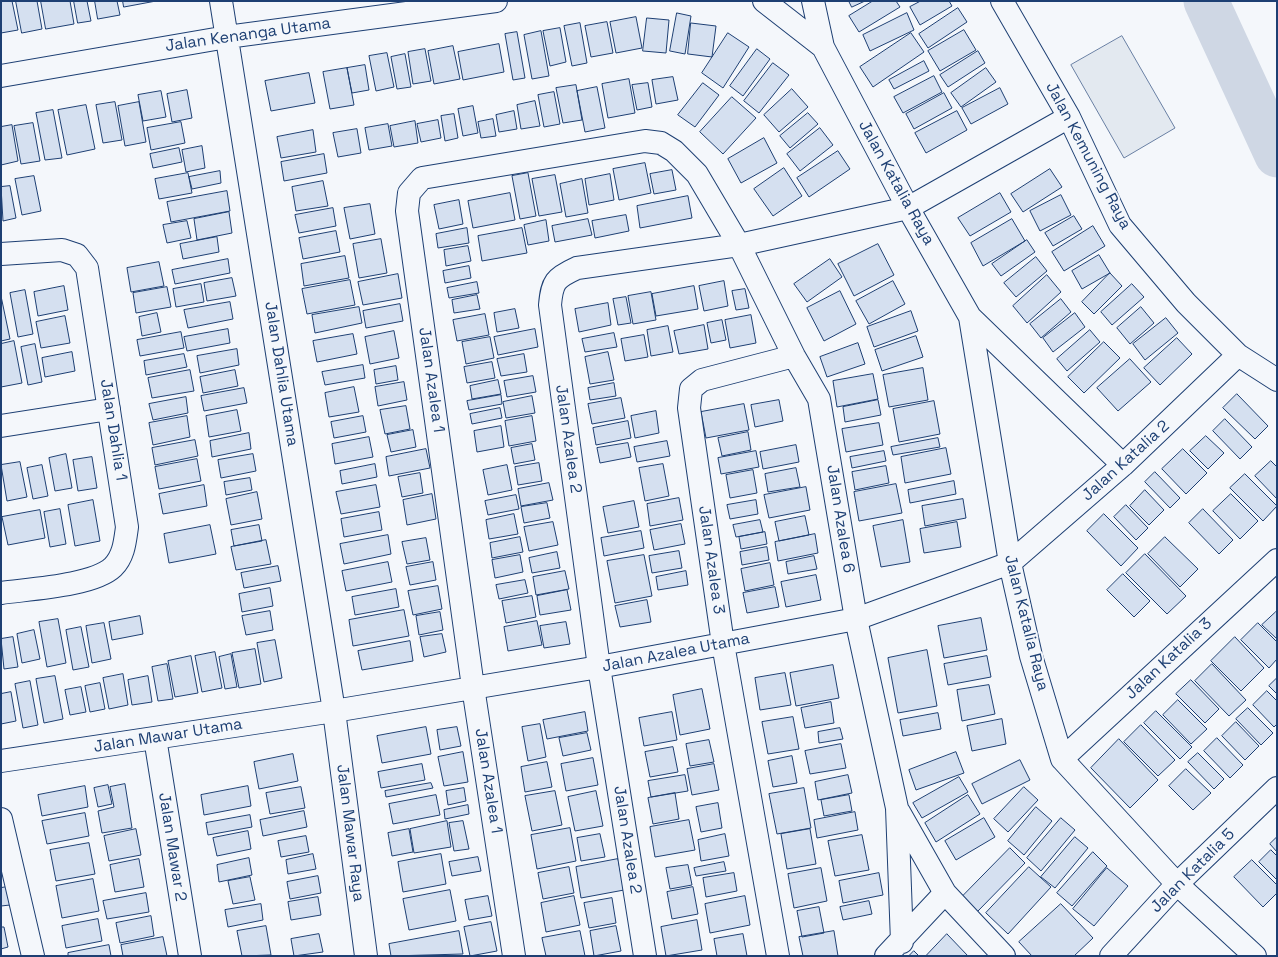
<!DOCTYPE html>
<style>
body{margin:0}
#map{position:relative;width:1278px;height:957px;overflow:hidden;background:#f4f7fb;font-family:"Space Grotesk",sans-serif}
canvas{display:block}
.frame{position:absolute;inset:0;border:2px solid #1d3f73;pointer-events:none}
</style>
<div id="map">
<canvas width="1278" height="957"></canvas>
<div class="frame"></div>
</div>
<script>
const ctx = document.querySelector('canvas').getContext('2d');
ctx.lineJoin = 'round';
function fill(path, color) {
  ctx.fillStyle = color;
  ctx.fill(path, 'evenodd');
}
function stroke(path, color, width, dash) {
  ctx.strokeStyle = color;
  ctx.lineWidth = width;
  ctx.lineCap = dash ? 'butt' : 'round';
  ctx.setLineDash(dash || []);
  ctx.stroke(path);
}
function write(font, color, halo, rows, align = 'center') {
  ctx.font = font + ' "Space Grotesk",sans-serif';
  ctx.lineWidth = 4;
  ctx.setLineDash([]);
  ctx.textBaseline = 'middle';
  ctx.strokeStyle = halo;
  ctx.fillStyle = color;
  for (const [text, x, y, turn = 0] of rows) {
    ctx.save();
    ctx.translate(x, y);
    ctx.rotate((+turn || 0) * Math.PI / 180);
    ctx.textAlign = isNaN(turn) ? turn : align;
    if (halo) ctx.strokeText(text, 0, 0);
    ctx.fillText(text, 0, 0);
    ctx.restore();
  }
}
const green = new Path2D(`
 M1122,36L1175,128L1124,158L1071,65Z`);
fill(green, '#e3e9f0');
stroke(green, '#687fa3', 1);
stroke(new Path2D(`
 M1206,1L1277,155`), '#cfd7e4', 45);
const building = new Path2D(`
 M1,1H12L18,30L1,33Z
 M16,1H37L42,29L22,33Z
 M41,1H70L74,24L46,29Z
 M74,1H87L91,21L78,23Z
 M95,1H117L120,15L98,19Z
 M123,1H156L124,7Z
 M849,1H865L852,7Z
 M873,1H896L900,7L859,32L849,16Z
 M921,1H949L952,6L920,25L910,7Z
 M958,8L967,22L928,48L919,34Z
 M677,13L691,16L685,54L670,51Z
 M907,13L914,30L870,51L863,35Z
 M636,17L642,48L616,53L610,22Z
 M647,18L669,20L666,53L643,51Z
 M607,22L613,53L591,57L585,26Z
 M580,23L587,63L572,66L564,26Z
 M691,23L716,26L712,57L688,54Z
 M560,28L566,62L550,66L543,31Z
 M964,30L976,50L940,71L928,51Z
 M541,31L549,76L532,79L524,35Z
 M517,32L525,78L513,80L505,34Z
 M728,33L749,47L723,88L702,73Z
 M911,33L924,52L873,87L860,67Z
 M499,44L504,72L463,80L458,52Z
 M453,46L460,79L434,84L428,51Z
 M425,49L431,81L413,84L408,52Z
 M757,49L770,59L743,96L730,86Z
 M978,51L985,63L948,87L940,75Z
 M387,53L394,87L376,91L369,56Z
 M405,54L411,87L397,89L391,57Z
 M924,61L929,71L894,89L889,80Z
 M773,63L789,75L759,113L744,101Z
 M365,65L369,90L352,93L347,68Z
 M347,68L354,105L330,109L323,72Z
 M986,68L996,82L961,107L951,93Z
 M309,73L315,103L271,111L265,81Z
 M934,76L942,92L903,113L894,97Z
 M673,77L678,100L656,104L652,80Z
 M629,79L635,113L608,118L602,84Z
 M648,83L652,107L637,110L632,85Z
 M703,83L719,95L695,127L678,115Z
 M576,85L582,120L563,123L556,88Z
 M597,87L605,128L585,132L577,91Z
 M1000,88L1008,104L971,124L962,108Z
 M792,89L808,107L779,132L764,115Z
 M187,90L192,118L172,122L167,94Z
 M161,91L166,117L143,121L138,95Z
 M554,92L560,124L544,127L538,95Z
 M944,93L952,108L914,129L906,114Z
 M732,97L756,118L723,154L700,132Z
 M535,101L540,126L521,129L517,105Z
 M115,102L122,140L103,143L96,105Z
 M139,102L146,142L125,146L118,106Z
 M86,105L95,149L67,155L58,110Z
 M473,106L478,133L463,136L458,109Z
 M53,110L62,158L45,160L36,113Z
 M514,111L517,129L499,132L496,115Z
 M957,111L967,130L926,153L915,133Z
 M808,113L818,124L790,148L780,136Z
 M454,114L458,138L445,141L441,116Z
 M493,119L496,136L481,138L478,122Z
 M438,120L441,138L421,142L417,124Z
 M415,121L418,143L394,147L390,126Z
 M181,122L185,143L151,150L147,128Z
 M33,123L40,161L21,164L14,126Z
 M388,124L392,146L369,150L365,128Z
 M12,125L18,161L1,165V127Z
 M820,128L833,145L800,171L787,154Z
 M357,129L361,153L338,157L333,133Z
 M313,130L316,152L281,158L277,137Z
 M764,138L777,163L741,183L728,159Z
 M202,146L205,168L186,172L182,150Z
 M179,148L182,162L153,168L150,154Z
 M838,151L850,169L809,197L797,178Z
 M324,154L327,173L284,181L281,162Z
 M645,163L651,193L619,200L613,169Z
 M784,168L802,196L773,216L754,189Z
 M1050,169L1062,187L1023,212L1011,194Z
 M672,170L676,190L654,194L650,174Z
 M220,171L221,183L192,189L189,177Z
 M188,173L192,193L159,199L155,179Z
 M528,173L536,216L520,219L512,176Z
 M610,174L614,200L589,205L585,179Z
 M555,175L562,212L539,216L532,179Z
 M34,176L41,211L22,215L15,179Z
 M582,179L588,213L566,217L560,184Z
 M323,181L328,206L296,211L292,187Z
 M10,186L16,218L3,221L1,187Z
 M227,191L230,211L171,222L167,202Z
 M510,193L515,220L473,228L468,201Z
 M1000,193L1011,212L970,236L958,218Z
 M1061,195L1071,215L1040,231L1030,211Z
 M688,196L692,218L640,228L637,206Z
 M459,200L463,224L439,229L434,205Z
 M370,204L375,234L350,239L344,208Z
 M333,208L336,226L299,233L295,215Z
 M229,212L232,233L197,240L194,219Z
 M626,215L629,231L595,238L592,221Z
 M1074,216L1082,229L1053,246L1045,233Z
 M588,219L592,235L555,242L552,226Z
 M1012,219L1025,241L983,266L971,243Z
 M546,220L549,241L528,245L524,225Z
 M187,221L191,238L167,243L163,225Z
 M1093,226L1105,246L1064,271L1052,252Z
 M467,228L469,243L438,248L436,234Z
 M522,228L527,253L482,261L478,236Z
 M336,231L340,252L303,259L299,238Z
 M217,237L219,252L183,259L180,244Z
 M381,239L387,273L359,278L353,244Z
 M1027,240L1035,252L1001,276L992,264Z
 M878,244L894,275L854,296L838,264Z
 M468,246L471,261L446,266L444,250Z
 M1099,255L1110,273L1082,289L1072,271Z
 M345,256L349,278L304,286L301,264Z
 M1036,257L1047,271L1016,297L1004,283Z
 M228,259L230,273L175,284L172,270Z
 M830,259L842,277L807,302L794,284Z
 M159,262L164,286L131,292L127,268Z
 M469,266L471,278L445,283L443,271Z
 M1110,273L1122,286L1094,314L1082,302Z
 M398,274L402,298L363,305L358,282Z
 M1047,275L1061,292L1027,323L1013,306Z
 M232,278L236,296L207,301L204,283Z
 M350,280L355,305L307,314L302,289Z
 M724,281L728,306L704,311L699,286Z
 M893,281L905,304L869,324L856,301Z
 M477,282L479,293L449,298L447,288Z
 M201,284L204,302L176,307L173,289Z
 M1132,284L1144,297L1112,325L1101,312Z
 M64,286L68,310L38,316L34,292Z
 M694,286L698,309L656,316L652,294Z
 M167,287L171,307L136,313L133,293Z
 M745,289L749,308L736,310L732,291Z
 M25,290L33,334L18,337L10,293Z
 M840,291L856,324L824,341L807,308Z
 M651,292L656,320L633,324L628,296Z
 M477,295L480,309L454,313L452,300Z
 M1,296L10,339L1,341Z
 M626,297L631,323L618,325L613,299Z
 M1061,299L1071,312L1041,338L1030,324Z
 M230,302L233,319L188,328L184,310Z
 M608,303L611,325L579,332L575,309Z
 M400,304L403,321L366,328L363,311Z
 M359,307L362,323L315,333L312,315Z
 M1141,307L1154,323L1130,344L1117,328Z
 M515,309L519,328L497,332L494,313Z
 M911,311L918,331L874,347L867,327Z
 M157,313L161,332L142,336L139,317Z
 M1075,313L1085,327L1053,352L1043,338Z
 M485,314L489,335L457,341L453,320Z
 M751,315L756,343L730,348L725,320Z
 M65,316L70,343L41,348L36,322Z
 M1166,318L1178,333L1145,360L1133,344Z
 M722,320L726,340L711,343L707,323Z
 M704,325L708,349L679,354L674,331Z
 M668,326L673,352L651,356L647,330Z
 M228,329L230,343L187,351L184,337Z
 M535,329L538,347L498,355L494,337Z
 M1090,330L1100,342L1067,371L1057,359Z
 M394,331L399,358L370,364L365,337Z
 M181,332L184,348L140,356L137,340Z
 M614,333L617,347L585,352L582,339Z
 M353,334L357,354L317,362L313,341Z
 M644,335L648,357L625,361L621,339Z
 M916,336L923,357L882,371L875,350Z
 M490,337L494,358L466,364L462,342Z
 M1177,338L1192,354L1160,385L1144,368Z
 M14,341L22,383L1,387V344Z
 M1104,342L1120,358L1084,393L1068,377Z
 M858,343L865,364L827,377L820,357Z
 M35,344L42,382L28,385L21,347Z
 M237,349L239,365L200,373L197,356Z
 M72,352L75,371L45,377L42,358Z
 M608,352L614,380L590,384L585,357Z
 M184,354L187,367L146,375L144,361Z
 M524,354L527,372L501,376L497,359Z
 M1130,359L1151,382L1118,411L1097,388Z
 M492,362L495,378L467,383L464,367Z
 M363,365L365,378L325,385L322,372Z
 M396,366L398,380L376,384L374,370Z
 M923,368L928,400L889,407L883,375Z
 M190,370L194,391L152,398L148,378Z
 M235,370L238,386L203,393L200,377Z
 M873,374L878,399L837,407L833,381Z
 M533,376L536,392L507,397L504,381Z
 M498,380L501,394L472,399L470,386Z
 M404,382L407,400L378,406L375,387Z
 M614,383L616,396L590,400L588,388Z
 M354,387L359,412L329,417L325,393Z
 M244,388L247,403L204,411L201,396Z
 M1237,394L1268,426L1255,439L1223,408Z
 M501,395L502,404L469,410L467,401Z
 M532,396L535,413L506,418L503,402Z
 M186,397L188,413L153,420L149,404Z
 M621,398L625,418L592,424L588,404Z
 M779,400L783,421L755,427L751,405Z
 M878,400L881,415L845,422L843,407Z
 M934,401L940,434L899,442L893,409Z
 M744,404L749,430L706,438L701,412Z
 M406,406L410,429L385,434L380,410Z
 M500,408L502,418L472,424L470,414Z
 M237,410L241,431L209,437L206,416Z
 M656,411L659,433L635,438L631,416Z
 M187,416L190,437L153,445L149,423Z
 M363,416L366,432L334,438L331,422Z
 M532,416L536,441L509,446L505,421Z
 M1225,419L1252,447L1240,459L1213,431Z
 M628,421L631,438L596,445L593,428Z
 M879,423L883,445L846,452L842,429Z
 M501,426L504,447L477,452L474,431Z
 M413,430L416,447L391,452L387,435Z
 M748,432L751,450L722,456L718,438Z
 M249,433L251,449L212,457L210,441Z
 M1206,436L1224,453L1208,469L1190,451Z
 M369,437L373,457L335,464L332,444Z
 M938,438L940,447L893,455L891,447Z
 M195,440L198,456L155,465L152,448Z
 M667,441L670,456L637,462L634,447Z
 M628,443L631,457L600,463L597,448Z
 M532,444L535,460L514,464L511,448Z
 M796,445L799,462L763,469L760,452Z
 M946,448L951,474L905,483L901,457Z
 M426,449L430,468L389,476L386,457Z
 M1183,449L1207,473L1186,494L1162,469Z
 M756,451L759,467L721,474L718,458Z
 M884,451L886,461L852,468L850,457Z
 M66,454L72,488L55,491L49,458Z
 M253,454L256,471L221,478L218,460Z
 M92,457L97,488L78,491L73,460Z
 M197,459L201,481L159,489L155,467Z
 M1271,461L1277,467V499L1255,476Z
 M20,462L27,497L7,501L1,465Z
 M539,463L542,481L518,485L515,467Z
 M375,464L377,477L342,484L340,471Z
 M663,464L669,496L645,501L639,468Z
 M42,465L48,496L33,499L27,468Z
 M507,465L512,490L488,495L483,470Z
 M886,466L889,483L855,490L852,472Z
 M796,468L800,487L768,492L765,474Z
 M753,470L757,493L730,498L726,475Z
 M1155,472L1180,498L1170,508L1145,482Z
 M420,473L423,493L402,497L398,477Z
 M1245,474L1277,506L1263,521L1230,488Z
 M250,478L252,490L226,495L224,482Z
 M954,481L956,494L910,503L908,490Z
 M549,483L553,500L521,506L518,489Z
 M896,484L902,513L859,521L854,492Z
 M204,485L207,506L163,514L159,494Z
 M376,485L380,507L341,514L336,492Z
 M806,487L810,510L769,518L764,495Z
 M1145,490L1164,510L1149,525L1130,506Z
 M257,492L262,519L231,525L226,499Z
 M432,494L436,519L407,525L403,500Z
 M1231,494L1258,521L1240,539L1213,511Z
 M516,495L519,509L488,515L485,501Z
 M679,498L683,520L650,526L647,504Z
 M963,499L966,518L925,526L922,506Z
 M93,500L100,541L75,546L68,505Z
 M756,500L758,514L730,519L727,505Z
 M634,501L639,527L608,533L603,507Z
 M547,503L550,518L524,523L521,507Z
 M1126,505L1148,528L1136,540L1114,517Z
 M60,509L66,544L50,547L44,512Z
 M1203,509L1233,540L1219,554L1189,523Z
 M40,510L45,538L8,545L2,517Z
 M379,512L382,530L344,537L341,519Z
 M514,514L518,534L489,539L486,520Z
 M1104,514L1138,548L1121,566L1087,531Z
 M805,516L809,535L779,541L775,522Z
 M760,520L763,532L736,537L733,525Z
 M903,520L910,562L881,567L873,526Z
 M553,522L558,545L529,551L524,527Z
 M957,522L961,547L924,553L920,529Z
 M681,524L685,544L654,550L650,530Z
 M210,525L216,554L169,563L164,534Z
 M259,525L262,541L234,546L231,530Z
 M641,531L644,548L604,556L601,538Z
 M765,532L767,544L741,549L739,537Z
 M815,534L818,553L778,561L775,542Z
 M388,535L391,554L344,564L340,544Z
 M520,537L523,552L492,558L490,543Z
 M1165,537L1198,569L1180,587L1148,554Z
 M426,538L430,560L407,564L402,542Z
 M266,540L271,564L236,570L231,547Z
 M767,547L769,560L742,565L740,552Z
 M679,551L682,568L652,573L649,556Z
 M557,552L560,568L532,573L529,558Z
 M1145,554L1186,596L1167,614L1126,573Z
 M520,555L523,572L495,578L492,560Z
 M644,555L652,596L615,603L607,561Z
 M814,556L817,569L788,574L786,562Z
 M388,562L392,582L346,591L342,571Z
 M433,562L436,580L410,585L406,567Z
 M770,563L774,585L745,591L741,569Z
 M278,566L281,581L244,588L241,573Z
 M565,571L569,589L536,595L533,577Z
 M686,571L688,585L658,590L656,577Z
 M1123,574L1150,601L1134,617L1107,590Z
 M816,575L821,600L786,607L781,582Z
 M525,580L528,593L499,599L496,585Z
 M438,586L442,609L413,615L408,591Z
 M775,587L779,607L747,613L743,593Z
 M270,588L273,606L242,612L239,594Z
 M396,589L399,607L355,615L352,597Z
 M567,590L571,610L540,615L537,596Z
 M532,596L536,617L506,623L502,601Z
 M647,600L651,622L620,627L615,606Z
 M404,610L409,636L353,646L349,620Z
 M270,611L273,630L246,635L242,616Z
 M440,612L443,630L419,635L416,616Z
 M1276,612L1277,613V639L1262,625Z
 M140,616L143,634L112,640L109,622Z
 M981,618L987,650L944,658L938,626Z
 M58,619L66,663L47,667L39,622Z
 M537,621L542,645L508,651L504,627Z
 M566,622L570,644L544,648L540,626Z
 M104,623L111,659L92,663L86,626Z
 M1258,623L1277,642V659L1269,668L1241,640Z
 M81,627L89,667L73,670L66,630Z
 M34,630L40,659L22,663L17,634Z
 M442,634L446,652L424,657L420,637Z
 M13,637L18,667L4,669L1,639Z
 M1235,637L1264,668L1241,691L1211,661Z
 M275,640L282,678L264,682L257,643Z
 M410,641L413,661L362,670L358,651Z
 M255,649L261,684L239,688L232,653Z
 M927,650L937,706L898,713L888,658Z
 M215,652L222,688L202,692L195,656Z
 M231,654L237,687L225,689L219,657Z
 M191,656L198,693L175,697L168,661Z
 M987,656L991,677L948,685L944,664Z
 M167,664L173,699L158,701L152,667Z
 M1212,664L1246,700L1229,716L1195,681Z
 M833,665L839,698L796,706L790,673Z
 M785,673L791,705L760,710L755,678Z
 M123,674L128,705L109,709L103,678Z
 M55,676L63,719L44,723L36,679Z
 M148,676L152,702L132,705L128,680Z
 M1277,678V694L1269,686Z
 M1191,680L1219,709L1205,723L1176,694Z
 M30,681L38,725L23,728L15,684Z
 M100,683L105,709L90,712L85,686Z
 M989,685L995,714L962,721L957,690Z
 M81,687L86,712L70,715L65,690Z
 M702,689L710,729L680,735L673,695Z
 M1267,691L1277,701V724L1274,727L1253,705Z
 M11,692L16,721L1,724V694Z
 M1178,700L1207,729L1191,744L1163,715Z
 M831,702L834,723L805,728L801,708Z
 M1248,708L1273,733L1261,745L1236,719Z
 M1156,711L1192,747L1180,759L1144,723Z
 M585,712L588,731L547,739L543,720Z
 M672,712L677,740L644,746L639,718Z
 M938,713L941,729L903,736L900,720Z
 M793,717L799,749L768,754L762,722Z
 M1002,719L1006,744L972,751L967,726Z
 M1236,722L1259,746L1245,760L1222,736Z
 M540,724L546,757L528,761L522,727Z
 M1141,725L1175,760L1158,776L1124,742Z
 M426,727L431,754L382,763L377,736Z
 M457,727L461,746L440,750L437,730Z
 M840,728L843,739L819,743L818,732Z
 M587,733L591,750L563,756L559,738Z
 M1217,738L1243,765L1230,778L1204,751Z
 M1119,739L1158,780L1130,808L1091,768Z
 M709,740L714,762L690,766L686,744Z
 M841,744L846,768L810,774L805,751Z
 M673,747L678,772L650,777L645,752Z
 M463,752L468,782L444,786L438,757Z
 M956,752L964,773L916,790L909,770Z
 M1198,753L1224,779L1214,789L1188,762Z
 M293,754L298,781L259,789L254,762Z
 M792,756L797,783L773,787L768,761Z
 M593,758L598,785L566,791L561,764Z
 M1020,760L1030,780L982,804L972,784Z
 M547,762L552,787L525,792L521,767Z
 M422,764L425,780L381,788L378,772Z
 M714,764L719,790L692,795L687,769Z
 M1186,769L1211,793L1193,810L1169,786Z
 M685,775L688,791L651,797L648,781Z
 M848,775L852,793L818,800L815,782Z
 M959,777L968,792L922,818L913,803Z
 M431,783L433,788L386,797L385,791Z
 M125,784L132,828L102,833L98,811L114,807L110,787Z
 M108,785L112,804L98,807L94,788Z
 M85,786L88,807L42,816L38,795Z
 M248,786L251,806L204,815L201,795Z
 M301,787L305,808L270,814L266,793Z
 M1024,787L1038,800L1008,832L994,819Z
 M464,788L466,801L448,805L446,791Z
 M804,788L811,828L777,834L769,794Z
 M555,791L562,825L532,831L525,796Z
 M596,791L603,826L575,831L568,797Z
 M675,793L679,819L653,824L648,798Z
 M436,795L440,815L393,824L389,804Z
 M849,795L852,811L824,816L821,800Z
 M968,795L980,814L936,842L925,823Z
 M718,803L722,828L701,832L696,807Z
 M468,805L469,814L445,819L444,810Z
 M1036,807L1052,821L1024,855L1008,841Z
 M304,811L307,827L263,836L260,820Z
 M855,812L858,830L817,838L814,820Z
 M85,813L89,836L47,844L42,821Z
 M250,815L252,827L208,835L206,823Z
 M984,818L995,837L956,860L945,841Z
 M1061,818L1075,830L1041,871L1027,858Z
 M689,820L695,850L655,857L650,827Z
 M447,821L451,847L414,853L410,829Z
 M463,821L469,849L454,851L449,823Z
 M570,828L576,861L537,869L531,835Z
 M136,829L141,855L109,861L104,836Z
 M409,829L413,852L392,856L388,833Z
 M810,829L816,864L787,869L781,834Z
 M248,831L251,849L217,856L213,838Z
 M600,834L605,857L581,861L577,838Z
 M725,834L729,856L701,861L698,840Z
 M862,835L869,870L835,876L828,841Z
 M306,836L309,852L281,857L278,841Z
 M1075,837L1088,848L1055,888L1041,877Z
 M1277,837V852L1270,844Z
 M89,843L95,874L56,881L50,850Z
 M1010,848L1025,863L977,912L962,897Z
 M1271,850L1277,856V880L1259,862Z
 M1093,852L1107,866L1072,906L1057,893Z
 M313,854L316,869L288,874L286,860Z
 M441,854L446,884L403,892L398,862Z
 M478,857L481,871L452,876L449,862Z
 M249,858L252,875L219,882L217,865Z
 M139,859L144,887L115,892L110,865Z
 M618,859L624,890L581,898L576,867Z
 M1252,860L1277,885V893L1263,907L1234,877Z
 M724,862L726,871L696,876L694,868Z
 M688,865L692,885L670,889L666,868Z
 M569,867L574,893L543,899L538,873Z
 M1029,867L1051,887L1008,934L986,913Z
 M821,868L827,901L794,908L788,874Z
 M1107,868L1128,886L1094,926L1073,909Z
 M734,873L737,891L706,897L703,878Z
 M879,873L883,895L843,903L839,881Z
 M318,876L321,893L290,899L287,882Z
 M250,877L255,900L233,904L228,881Z
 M93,879L99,911L62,918L56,886Z
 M7,887L10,905L1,906V888Z
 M693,887L698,914L672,919L667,892Z
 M450,890L456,921L409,930L403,899Z
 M146,893L149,912L107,919L103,901Z
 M488,896L492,916L469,920L465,900Z
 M574,896L580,925L546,932L541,903Z
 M745,896L750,925L710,933L705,904Z
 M318,897L321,915L291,920L288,902Z
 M612,898L616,923L589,928L584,903Z
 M869,901L872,914L843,920L840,907Z
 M261,904L263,920L228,927L225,910Z
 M1061,904L1093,938L1074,956H1032L1019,942Z
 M819,907L824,933L802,937L797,911Z
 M151,916L154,936L120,943L116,923Z
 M98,919L102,941L66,948L62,926Z
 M697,920L702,950L666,956L661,927Z
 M491,922L497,951L470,956L464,927Z
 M266,926L271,955L242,956L237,931Z
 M616,926L621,951L594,956L590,931Z
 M1,927H4L8,947L1,949Z
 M459,931L463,954L391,956L389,944Z
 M580,931L585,956H546L542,938Z
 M834,931L838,956H803L799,937Z
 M319,934L323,952L294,956L291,939Z
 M743,934L747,956H717L714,939Z
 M947,934L968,956H926Z
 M163,937L167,956H123L121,945Z
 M109,945L111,956H68V953Z
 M914,951L919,956H909Z`);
fill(building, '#d5e0f0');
stroke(building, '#1d3f73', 1);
const minor = new Path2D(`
 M221,1L334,711L366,956
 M764,1L823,47L908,208L970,317L1010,563L1031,656L1062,759L1177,884L1255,956
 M813,1L823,47
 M1002,1L1069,117L1120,225L1186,303L1238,355L1277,380
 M1,76L227,37L496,1
 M1,254L62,250L77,255L87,268L127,527C125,541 124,556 113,567C93,586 29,589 1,593
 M970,317L1123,465
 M1,426L109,409
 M155,738L190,956
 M1062,759L1277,560
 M1,761L334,711L599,667L856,619L1010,563L1123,465L1238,355
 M899,812L945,893L1004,956
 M1,819L33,956
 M514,956L473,687L407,211L409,193L422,178L645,141L661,143L674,151L697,174L739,245L794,356L819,399L856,619L897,808L902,942
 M645,956L599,667L550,305C552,282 555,278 577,268L739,245L908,208L1069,117
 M778,956L723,644L689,408L691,389L702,380L794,356
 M886,956L945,893
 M1111,956L1177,884L1277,788`);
stroke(minor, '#1d3f73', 24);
stroke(minor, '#f4f7fb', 22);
write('16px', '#1d3f73', '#f4f7fb', [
 ["Jalan Kenanga Utama",248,35,-8],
 ["Jalan Kemuning Raya",1088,156,62],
 ["Jalan Katalia Raya",896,183,61],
 ["Jalan Dahlia Utama",281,374,81],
 ["Jalan Azalea 1",431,380,82],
 ["Jalan Dahlia 1",113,430,81],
 ["Jalan Azalea 2",568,439,82],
 ["Jalan Katalia 2",1126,461,-42],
 ["Jalan Azalea 6",840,519,81],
 ["Jalan Azalea 3",711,560,82],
 ["Jalan Katalia Raya",1026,623,76],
 ["Jalan Azalea Utama",676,653,-11],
 ["Jalan Katalia 3",1169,659,-43],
 ["Jalan Mawar Utama",168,736,-9],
 ["Jalan Azalea 1",488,781,81],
 ["Jalan Mawar Raya",350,833,83],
 ["Jalan Azalea 2",627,840,81],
 ["Jalan Mawar 2",172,847,81],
 ["Jalan Katalia 5",1193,871,-45]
]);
</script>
